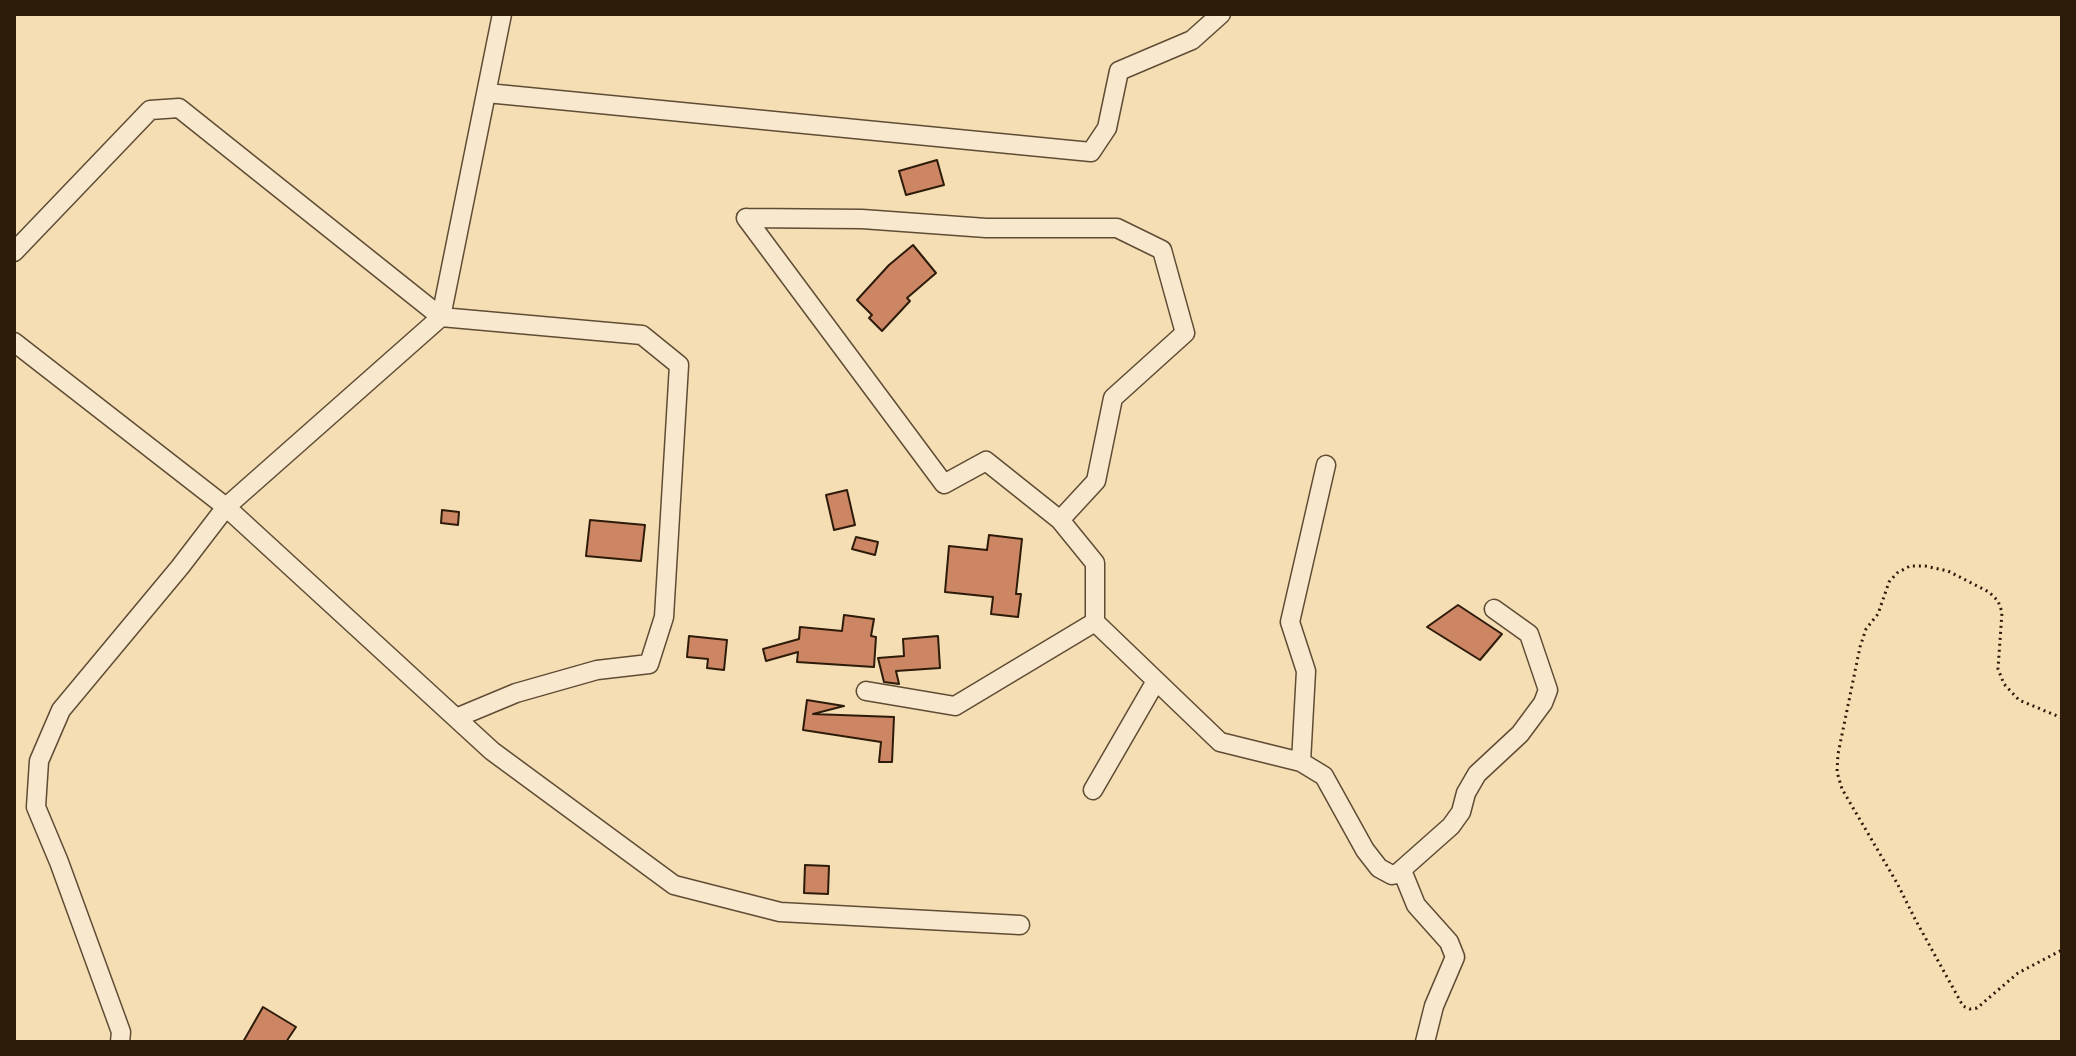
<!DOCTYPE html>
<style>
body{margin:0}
#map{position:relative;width:2076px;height:1056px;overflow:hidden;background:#f5ddb4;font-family:"IM FELL Great Primer",serif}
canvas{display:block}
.frame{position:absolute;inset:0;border:16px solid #2d1b0a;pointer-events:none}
</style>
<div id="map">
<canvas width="2076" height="1056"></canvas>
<div class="frame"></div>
</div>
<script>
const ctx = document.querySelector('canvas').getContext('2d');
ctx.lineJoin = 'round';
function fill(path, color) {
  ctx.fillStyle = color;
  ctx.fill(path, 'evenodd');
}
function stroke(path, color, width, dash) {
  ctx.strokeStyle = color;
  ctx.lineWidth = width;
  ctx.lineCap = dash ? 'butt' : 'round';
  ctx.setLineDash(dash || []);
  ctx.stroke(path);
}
const building = new Path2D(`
 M937,160L944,185L906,195L899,171Z
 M913,245L936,273L907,298L910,301L882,331L869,318L872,315L857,300L889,265Z
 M847,490L855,525L834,530L826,495Z
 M442,510L459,512L458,525L441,523Z
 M590,520L645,525L641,561L586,556Z
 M989,535L1022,539L1016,594H1021L1018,617L991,614L993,597L945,592L949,546L987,550Z
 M856,537L878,542L875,555L852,549Z
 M1458,605L1502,634L1480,660L1427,627Z
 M844,615L874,619L871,636L876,637L874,667L797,662L798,652L766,661L763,649L799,639L800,627L842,631Z
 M689,636L727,640L724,670L707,668L708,659L687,657Z
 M938,636L940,668L896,671L899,684L884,682L878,658L904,656L903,639Z
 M807,700L844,706L813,714L894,717L892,762H879L881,742L803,730Z
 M805,865L829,866L828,894L804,893Z
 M263,1007L296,1027L286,1042H243Z`);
fill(building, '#cc8663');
stroke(building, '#2d1b0a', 2);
const street = new Path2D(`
 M487,93L1091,152L1107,128L1119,71L1192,40L1221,14
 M746,218L944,484L986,461L1060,520L1095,563V622L1220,742L1301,762L1324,776L1365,850L1379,868L1392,875L1403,873L1416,905L1449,942L1455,957L1434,1006L1425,1042
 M746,218L862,219L986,228H1117L1162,250L1185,333L1113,398L1096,481L1060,520
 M14,252L150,110L179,108L441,317L642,335L679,365L664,617L649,664L597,670L516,693L456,718
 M14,342L226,507L492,751L674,885L780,912L1020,925
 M866,691L955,706L1095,622
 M1301,762L1306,671L1290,622L1326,465
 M1093,790L1156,681
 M1398,873L1451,826L1461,812L1466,793L1477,774L1520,734L1543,703L1548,690L1529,634L1494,609
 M120,1042L121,1032L59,862L36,807L39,761L61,710L180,567L226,507L441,317L502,14`);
stroke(street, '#5f4c34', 21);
stroke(new Path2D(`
 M2062,718L2019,700L2004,684L1998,669L2002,612L1998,601L1989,592L1948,571L1925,566H1910L1897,573L1889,582L1878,614L1866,629L1860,647L1838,754L1837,772L1842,789L1897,883L1915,919L1963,1006L1970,1009L1977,1008L2018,973L2062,950`), '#2d1b0a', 3, [2, 4]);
stroke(street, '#f8e9ce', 18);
</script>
